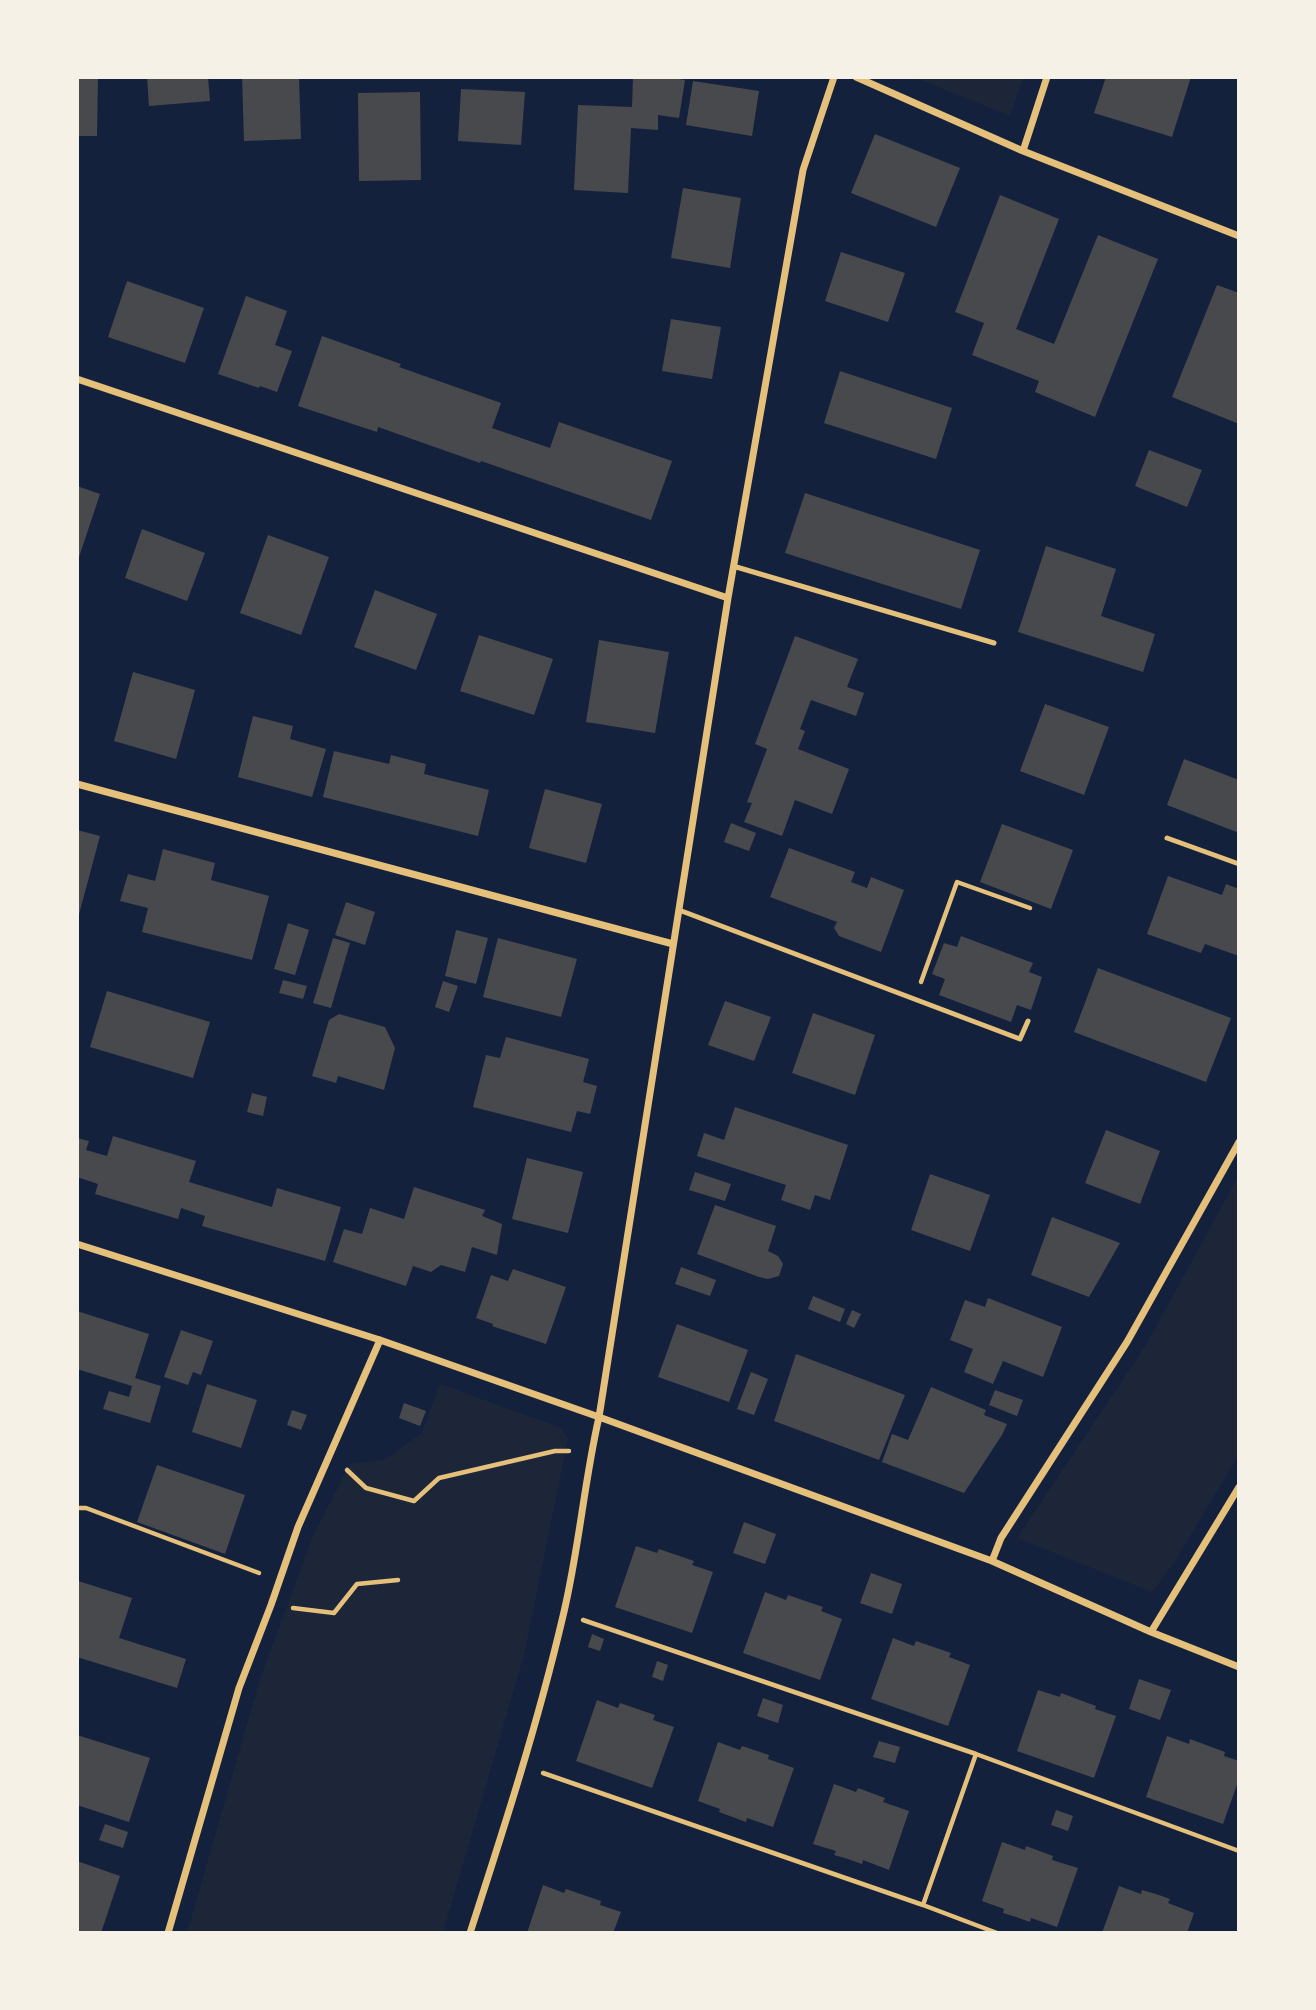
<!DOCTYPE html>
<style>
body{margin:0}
#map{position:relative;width:1316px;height:2010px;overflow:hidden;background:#14213d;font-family:Commissioner,sans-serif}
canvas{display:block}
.frame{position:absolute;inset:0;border:79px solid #f6f1e7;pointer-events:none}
</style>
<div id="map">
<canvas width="1316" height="2010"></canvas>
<div class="frame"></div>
</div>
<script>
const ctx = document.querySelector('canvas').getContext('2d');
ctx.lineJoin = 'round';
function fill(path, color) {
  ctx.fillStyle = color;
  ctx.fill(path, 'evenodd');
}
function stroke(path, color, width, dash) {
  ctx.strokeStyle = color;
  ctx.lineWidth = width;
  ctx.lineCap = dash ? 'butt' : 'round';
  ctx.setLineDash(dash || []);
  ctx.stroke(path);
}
fill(new Path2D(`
 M913,77H1023L1010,116Z
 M1239,1175V1454L1174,1563L1152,1592L1017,1538L1146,1345Z
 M440,1384L559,1427L568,1439L524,1655L443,1933H187L259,1682L313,1536L350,1464L384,1460L422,1433Z`), '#1d2539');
fill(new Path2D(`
 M77,77H98L97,136H77Z
 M147,77H208L210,101L149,106Z
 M242,77H299L301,139L244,141Z
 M633,77L660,79V77H666L685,80L679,118L658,115V130L631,128L628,193L574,190L578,105L632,107Z
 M1106,77H1191L1172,137L1094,113Z
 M693,81L759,91L752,136L686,125Z
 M461,89L525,92L521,145L458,141Z
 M420,92L421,180L359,181L358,93Z
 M875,134L960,168L936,227L851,193Z
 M683,188L741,198L730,268L671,258Z
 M1000,195L1059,219L1016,329L1054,344L1098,235L1158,259L1095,417L1035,392L1039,381L972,355L984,323L955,312Z
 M841,252L905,273L888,322L825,301Z
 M127,281L204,308L185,363L108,337Z
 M1217,285L1239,293V424L1172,397Z
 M246,296L287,311L275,345L292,351L277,392L260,386L259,388L218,374Z
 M671,319L721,327L712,379L662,371Z
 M322,336L401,364L399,367L501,403L492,428L550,448L559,422L672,461L651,520L481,461L480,463L378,427L377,432L298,406Z
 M840,371L952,408L936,459L824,423Z
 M1149,450L1202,470L1187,507L1135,486Z
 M77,486L100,494L77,563Z
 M805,493L980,550L961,609L785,553Z
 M142,529L205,553L187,601L125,578Z
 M268,535L329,557L301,635L240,613Z
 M1046,546L1116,569L1101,616L1155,634L1143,672L1018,632Z
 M375,590L437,614L416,670L354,647Z
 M479,635L553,659L534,715L460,691Z
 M795,636L858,659L847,687L864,693L856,716L811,700L800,729L805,731L798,749L849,769L832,814L795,800L782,836L744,822L752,803L747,802L767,749L755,744Z
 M599,640L669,652L655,733L586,722Z
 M133,672L195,690L176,759L114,741Z
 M1045,704L1109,727L1084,795L1020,771Z
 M253,716L293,726L290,739L326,749L312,797L238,777Z
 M334,751L389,764L391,755L426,764L424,774L489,790L478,836L323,797Z
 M1184,759L1239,780V833L1167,805Z
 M545,789L602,804L586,863L529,848Z
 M731,823L756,833L749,851L724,842Z
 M1002,824L1073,850L1051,909L980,882Z
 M77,830L100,836L78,918H77Z
 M789,848L855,872L851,882L867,888L871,877L904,890L881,952L839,936L834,928L837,922L770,897Z
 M163,849L215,863L211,880L269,896L252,960L142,932L148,908L120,901L128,874L155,881Z
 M1168,876L1222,895L1226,884L1239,889V956L1205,944L1201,953L1147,934Z
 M346,902L375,912L365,945L335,935Z
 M288,923L309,930L295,975L274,969Z
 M456,930L488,938L476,984L445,976Z
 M961,936L1033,963L1029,972L1042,977L1031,1010L1017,1005L1011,1022L939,995L945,979L932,974L944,943L957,947Z
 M333,938L350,943L331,1008L313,1003Z
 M498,938L577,959L561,1017L483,997Z
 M1098,968L1231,1018L1206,1082L1074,1032Z
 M283,980L307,986L303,999L279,993Z
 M443,981L458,986L449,1012L435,1007Z
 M107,991L210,1022L193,1078L90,1047Z
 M725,1001L771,1017L754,1061L708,1045Z
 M813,1013L875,1035L855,1095L792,1073Z
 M339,1014L385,1027L395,1048L384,1090L338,1076L336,1083L312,1076L329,1020Z
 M506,1037L589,1059L583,1082L597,1086L590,1114L577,1111L571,1132L473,1107L486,1055L500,1058Z
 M252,1093L267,1097L263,1116L247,1112Z
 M735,1107L848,1145L830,1200L815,1195L810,1210L781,1200L786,1185L697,1156L704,1133L724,1140Z
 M1106,1130L1160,1151L1140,1204L1085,1183Z
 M113,1136L196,1161L189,1182L272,1207L277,1188L341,1207L325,1261L202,1226L205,1216L181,1208L178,1219L95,1194L98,1184L77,1177V1138L89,1141L86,1150L107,1156Z
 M527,1158L583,1172L568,1233L512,1219Z
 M695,1172L731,1184L725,1201L689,1190Z
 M930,1174L990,1195L970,1251L911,1230Z
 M414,1187L485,1210L482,1216L502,1224L497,1255L472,1247L465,1272L441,1265L431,1272L413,1266L406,1286L333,1262L344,1229L362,1234L370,1208L404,1219Z
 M715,1205L776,1226L768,1251L778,1256L783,1264L779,1276L768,1279L759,1277L697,1254Z
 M1052,1217L1120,1243L1089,1297L1031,1275Z
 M681,1267L716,1280L710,1296L675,1284Z
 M513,1269L566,1287L546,1344L492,1326L493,1324L476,1318L491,1275L508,1281Z
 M813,1296L845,1309L840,1322L808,1309Z
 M988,1298L1062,1327L1043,1377L1003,1361L993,1384L964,1372L973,1349L950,1340L965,1300L985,1307Z
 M852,1310L861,1314L854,1328L846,1324Z
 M77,1311L149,1334L135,1378L161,1386L150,1423L103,1409L109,1391L129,1397L132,1386L77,1369Z
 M677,1324L748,1350L729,1402L658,1377Z
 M181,1330L213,1341L201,1375L193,1372L188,1385L164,1377Z
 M796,1354L905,1395L879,1460L774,1421Z
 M751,1372L768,1379L754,1415L737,1409Z
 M207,1384L257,1400L241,1448L192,1432Z
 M931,1387L986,1410L984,1415L1007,1424L1002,1435L964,1493L882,1462L892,1434L908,1440Z
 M995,1390L1023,1400L1017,1416L989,1405Z
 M404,1403L426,1411L420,1426L399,1418Z
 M292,1410L307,1415L301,1430L287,1425Z
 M157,1465L245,1495L225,1554L137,1522Z
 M744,1522L776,1534L765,1564L733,1553Z
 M636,1546L657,1553L659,1549L694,1561L692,1565L713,1572L692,1633L615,1607Z
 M871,1573L902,1584L892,1614L860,1603Z
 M78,1581L132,1598L119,1638L186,1659L177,1688L77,1657Z
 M765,1592L786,1600L788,1595L823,1607L821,1611L842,1619L820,1680L743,1653Z
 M592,1634L604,1639L600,1651L588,1647Z
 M893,1638L914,1646L916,1641L951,1653L949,1657L970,1665L948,1726L871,1699Z
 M657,1661L668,1665L663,1681L652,1677Z
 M1139,1679L1171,1690L1160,1720L1129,1709Z
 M1038,1690L1060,1697L1061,1693L1096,1706L1095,1709L1116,1716L1094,1778L1017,1751Z
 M763,1698L783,1705L778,1723L757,1716Z
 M597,1700L618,1708L620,1703L655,1715L653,1720L674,1727L652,1788L576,1761Z
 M77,1735L150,1758L129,1822L77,1805Z
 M1167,1736L1189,1744L1190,1739L1225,1752L1224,1756L1239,1761V1779L1223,1824L1146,1797Z
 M879,1741L900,1747L895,1763L873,1757Z
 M718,1742L740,1750L742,1746L769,1755L768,1759L794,1768L773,1827L747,1818L746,1822L719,1812L720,1809L698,1801Z
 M834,1784L856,1792L858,1788L885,1798L883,1802L909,1811L889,1870L863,1860L862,1864L848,1859L834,1855L836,1851L813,1844Z
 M1056,1810L1073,1816L1068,1831L1051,1825Z
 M105,1824L128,1832L123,1848L99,1840Z
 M1002,1842L1025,1850L1026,1846L1053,1856L1052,1860L1078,1868L1057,1927L1031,1918L1030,1922L1016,1917L1003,1913L1004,1909L982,1901Z
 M77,1861L120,1876L101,1933H77Z
 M543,1885L564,1893L566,1889L601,1901L600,1905L621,1912L613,1933H527Z
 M1119,1886L1141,1894L1142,1890L1156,1894L1170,1899L1168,1903L1194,1913L1187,1933H1102Z`), '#48494c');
stroke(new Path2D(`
 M921,982L957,882L1030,908
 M347,1470L366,1488L414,1501L439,1478L555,1451H569
 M77,1508H86L259,1573
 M293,1608L334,1613L357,1584L398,1580
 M583,1620L976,1754L1239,1851
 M543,1773L923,1905L997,1933
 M923,1905L976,1754`), '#e5c07b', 4.5);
stroke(new Path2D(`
 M733,566L994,643
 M1167,838L1239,864
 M679,910L1020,1039L1028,1021`), '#e5c07b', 5);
stroke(new Path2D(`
 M856,77L1023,151L1239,236
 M1023,151L1047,77
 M77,379L728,598
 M77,784L673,944
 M77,1244L380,1340L599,1417L992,1561L1151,1632L1239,1667
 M992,1561L1001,1538L1127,1342L1239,1142
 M1151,1632L1239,1487
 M168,1933L239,1688L271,1605L298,1527L380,1340
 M470,1933C504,1828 538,1723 563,1616C579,1550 584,1482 599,1417L728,598L803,170L834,77`), '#e5c07b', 7);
</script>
